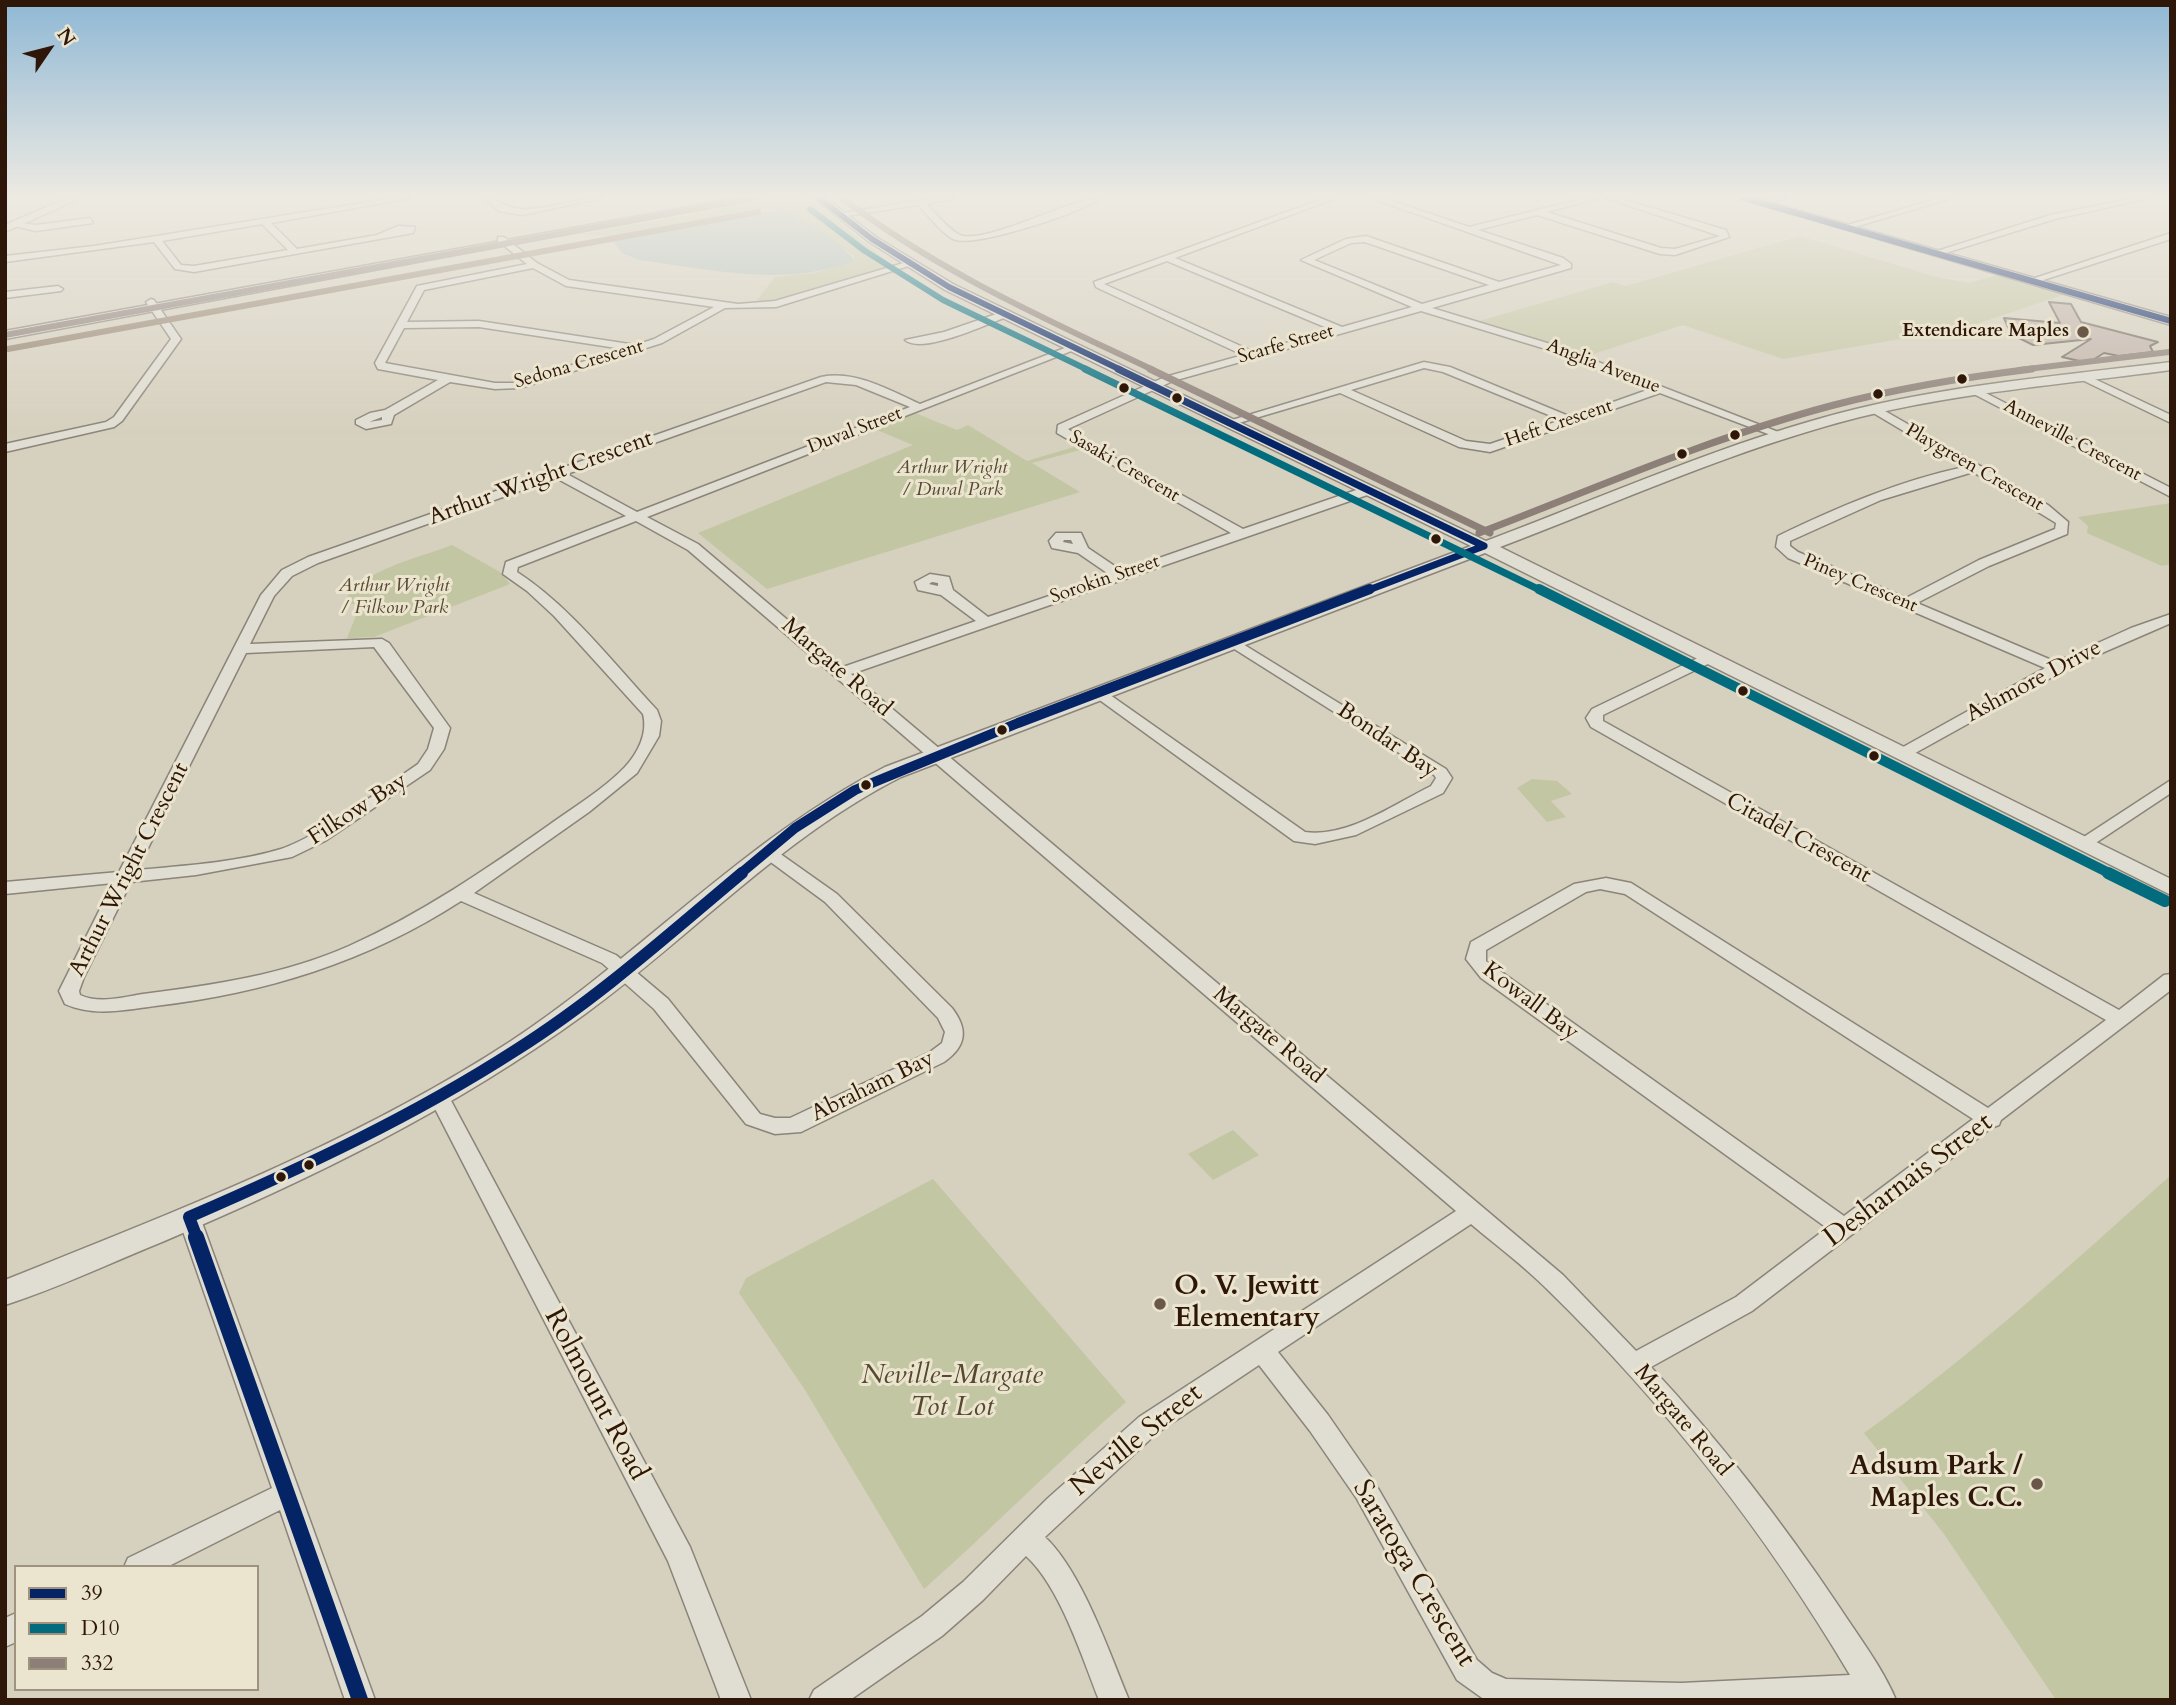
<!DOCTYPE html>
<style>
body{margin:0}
#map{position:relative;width:2176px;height:1705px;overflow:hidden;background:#d6d0be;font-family:Cardo,serif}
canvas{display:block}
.frame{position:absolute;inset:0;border:7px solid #2e1708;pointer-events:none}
.legend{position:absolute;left:14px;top:1565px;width:245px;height:126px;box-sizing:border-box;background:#ebe4ce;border:2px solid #9f927f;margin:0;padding:9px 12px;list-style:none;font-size:21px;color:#2e1708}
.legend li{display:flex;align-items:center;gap:14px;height:35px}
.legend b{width:35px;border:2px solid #9f927f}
.north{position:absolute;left:14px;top:14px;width:70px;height:70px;-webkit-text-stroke:5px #ebe4ce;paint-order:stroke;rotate:55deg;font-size:19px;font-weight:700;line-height:28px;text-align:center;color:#2e1708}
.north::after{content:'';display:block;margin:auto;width:24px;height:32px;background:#2e1708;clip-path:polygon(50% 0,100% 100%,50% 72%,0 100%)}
</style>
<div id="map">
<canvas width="2176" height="1705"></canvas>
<div class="frame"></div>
<ul class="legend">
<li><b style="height:9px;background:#052465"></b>39</li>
<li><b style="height:9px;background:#026c7e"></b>D10</li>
<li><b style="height:9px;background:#8c7f77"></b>332</li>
</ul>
<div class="north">N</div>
</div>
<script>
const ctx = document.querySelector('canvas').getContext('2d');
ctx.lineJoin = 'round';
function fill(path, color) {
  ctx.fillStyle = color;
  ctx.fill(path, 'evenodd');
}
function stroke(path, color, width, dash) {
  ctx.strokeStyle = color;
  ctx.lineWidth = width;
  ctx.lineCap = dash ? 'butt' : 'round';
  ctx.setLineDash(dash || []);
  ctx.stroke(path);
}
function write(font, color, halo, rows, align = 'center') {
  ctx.font = font + ' Cardo,serif';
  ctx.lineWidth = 6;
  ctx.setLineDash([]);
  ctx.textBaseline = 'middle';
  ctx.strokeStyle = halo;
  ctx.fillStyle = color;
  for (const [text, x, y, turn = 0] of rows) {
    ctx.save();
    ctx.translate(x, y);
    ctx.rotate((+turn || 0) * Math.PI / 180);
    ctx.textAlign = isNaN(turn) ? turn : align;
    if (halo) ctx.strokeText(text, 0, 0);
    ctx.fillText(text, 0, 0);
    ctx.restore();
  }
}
fill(new Path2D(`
 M796,198L814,202L892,265L795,296L754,304L775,277L816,273L854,261V256L808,225L795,212L774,209L621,237L582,234L774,199Z
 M1800,236L1940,278L1969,283L1998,275L2066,294L1965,328L1783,359L1683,325L1584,357L1479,321L1613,282L1626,286Z
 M913,412L957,430L968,425L1027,461L1074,447L1080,450L1032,463L1080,492L767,589L698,533L913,445L872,428Z
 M2171,503V564L2162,566L2087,533L2088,526L2078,517Z
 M452,545L500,572L510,584L374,637L347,638L361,603L343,605C356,571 419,558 452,545Z
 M1532,779L1557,781L1572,794L1551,801L1566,817L1547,822L1517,788Z
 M1233,1130L1259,1155L1213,1180L1188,1154Z
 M2171,1175V1700H2056L1944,1534L1864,1433C1973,1355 2071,1264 2171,1175Z
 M933,1179L1126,1402C1056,1463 993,1528 924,1589L805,1390L739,1293L746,1278Z`), '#c3c6a2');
fill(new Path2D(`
 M783,209C793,210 853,252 854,261C784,288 711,269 639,260L622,253L613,241L628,235Z`), '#aabeb9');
const building = new Path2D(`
 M2049,302L2071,304L2081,322L2158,342L2150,346L2153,352L2119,356L2104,353L2088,363L2062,357L2091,339L2033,345L2011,334L2004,318L2060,323Z`);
fill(building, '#c2b2a8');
stroke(building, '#736c60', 2);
const minor = new Path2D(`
 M393,198H411L271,223L297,249L377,235L398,226L415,227L413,233L194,272L175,269L154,242L5,262V256L94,246ZM262,224L288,250L194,266L181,265L162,241Z
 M484,198C497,197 505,208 520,209C547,211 575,197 602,198L522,215L499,211Z
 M935,198H955L926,204C936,213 946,227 958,234C982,248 1083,192 1098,200C1079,213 973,249 953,239C941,233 928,215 918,205L840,217L836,214Z
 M1325,198H1336L1175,258L1342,327L1412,307L1301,260L1346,239L1366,236L1499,282L1561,265L1371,198H1383L1469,227L1586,198H1599L1547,212L1661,248L1675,249L1720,236L1606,198H1618L1726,230L1729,237L1675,255L1660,254L1537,215L1478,230L1563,258L1571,264V268L1432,308L1557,346L1786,435L1776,437L1660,393L1490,452L1459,447L1340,393L1232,425L1222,423L1424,362L1450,367L1571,417L1650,389L1549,350L1421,311L1173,381L1068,429L1088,443L1243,529L1365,487H1373V493L851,674L1563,1275L1636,1351L1736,1297L1827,1228L1481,978L1466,959L1471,942L1574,884L1606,878L1631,883L1988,1108L2106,1020L1591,727L1586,718L1592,709L1704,655H1714V661L1603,715V721L2119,1010L2164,975L2171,974V990L2001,1120L1999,1125L1991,1128L1752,1311L1651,1367C1720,1441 1783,1523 1840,1608C1859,1637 1882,1667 1896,1700H1485L1457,1680L1357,1499L1310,1431L1259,1365L1157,1433L1045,1537C1082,1572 1109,1652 1129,1700H1099C1082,1657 1060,1587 1026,1556L983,1600L942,1636L850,1700H809L814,1690L922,1616L963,1582L1048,1498L1139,1417L1456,1211L688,550L636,521L518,567L517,572C571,607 613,663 657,710L661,721L659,736L637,773L589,812L474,893L616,955L668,999L760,1114L775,1118H790L930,1052L942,1043L945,1032L938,1018L825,902L757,852L760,848H772L837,894L952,1008C968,1029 967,1046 944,1062L801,1132L775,1134L746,1124L654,1009L602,963L461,901C367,962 265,993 155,1006C124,1010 94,1017 65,1004L59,991L113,883L5,894V882L119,872L261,595L282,570L308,557L821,377C855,370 889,390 920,404L1070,346L1079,348L647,517L698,544L843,667L976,621L941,595L918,590L915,582L930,574L949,577L953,590L988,617L1110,575L1078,553L1052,548L1049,541L1056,533H1081L1088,548L1122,571L1231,533L1057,433L1058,425L1165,377L1243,355L1102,290L1096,287L1094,282ZM1365,242L1489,285L1422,304L1314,260L1351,243ZM1167,261L1332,330L1254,352L1104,284ZM1424,368L1443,372L1561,420L1490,444L1466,441L1351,390ZM826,382L856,385L910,407L637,512L567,474ZM556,478L626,516L506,562L503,574L527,591L554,616L643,714C648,733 638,753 625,767C604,789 574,807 549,825C485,870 421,914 349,946C283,975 214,985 143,994C123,997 99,1004 80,995L79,991L84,977L131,882L196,875L292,857L325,841L430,770L444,749L450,728L389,643L382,639L250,644L274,596L292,576L318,563ZM1064,540H1071L1073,544L1063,542ZM932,582L938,583V586L929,584ZM374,647L434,728L428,749L418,764C381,789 322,835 281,849C239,862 182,866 137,870L246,653ZM1600,889L1625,894L1973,1119L1844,1216L1486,961V950L1586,892ZM1471,1224C1497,1246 1524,1266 1548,1290C1664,1403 1767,1535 1850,1675L1681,1683L1506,1679L1492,1673L1477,1660L1375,1483L1328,1415L1278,1352Z
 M1773,198H1787L1762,206L1758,203Z
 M1939,198H1952L1848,229L1841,227Z
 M2135,198H2150L2055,219L1939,255L1931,253L2050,215Z
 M90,218L93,223L36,231L10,225L14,222L36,225Z
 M2171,233V239L2037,282L2029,280Z
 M498,237H504L537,263L569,280L738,304L775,301L907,262L915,264L776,307L725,308L662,343L520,388L495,389L450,382L394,415L391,424L366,429L356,424V420L370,413L385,410L438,380L378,369L375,363L417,286L527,264L498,241ZM533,268L566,286L714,307L654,339L636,345L479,321L407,322L424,290ZM479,327L623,349L515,383H495L385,363L404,328ZM382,417V420L369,422Z
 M58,286L63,289L61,291L5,298V292Z
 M151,299L154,300L181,339L122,421L114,427L5,452V444L106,422L114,417L171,339L146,302Z
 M1005,311L1010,314L1009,316C987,324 922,355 905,340L944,332Z
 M2082,373L2171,415V423L2078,378L2077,376Z
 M1974,387L2171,488V497L1970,392V388Z
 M1870,407H1878L2048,505L2068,522L2067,534L1989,566L1917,603L2056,662L2131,628L2171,614V623L2072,666L1908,757H1896L1894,754L1896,751L2045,668L1788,558L1776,547L1778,536C1838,507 1899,481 1964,467L1870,411ZM1973,472L2056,523L2055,529L1979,560L1906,598L1798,552L1790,546V541L1881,500Z
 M1233,638L1446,769L1452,778L1443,793L1356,835L1315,844L1294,841L1090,693L1098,688L1103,690L1305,832C1348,838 1394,804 1431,786L1436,778L1434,775L1228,645L1226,642Z
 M2171,780V793L2088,848L2082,849L2073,844Z
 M439,1089L446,1092L449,1097L690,1547L751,1700H721L668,1561L429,1097L432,1092Z
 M189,1208L197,1211L200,1217L375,1700H345L280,1510L167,1567H124L128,1558L272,1488L178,1217L181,1211Z
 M16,1613V1642L5,1647V1618Z`);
const tertiary = new Path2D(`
 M67,198H81L5,232V225Z
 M738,198H760L5,339V331Z
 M814,198H826L876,237L953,284L1486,541C1608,495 1730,440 1856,409C1959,384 2066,375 2171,362V370C2067,384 1962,392 1860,417C1737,448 1619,502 1500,547L2171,879V895L1485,553L901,777C781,838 692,936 585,1014C453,1110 311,1179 162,1242C110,1263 58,1288 5,1305V1280C179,1210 353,1144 511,1041C640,956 746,838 885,767L1471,546L945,290L868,241Z
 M1739,198H1755L2171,317V325Z`);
stroke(minor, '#8b8479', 3);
stroke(tertiary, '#8b8479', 3);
fill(minor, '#e0ddd3');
fill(tertiary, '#e0ddd3');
stroke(new Path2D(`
 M819,198L872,239L949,287L1121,370`), '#052465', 6);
stroke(new Path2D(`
 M1118,369L1484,546
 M1366,591L1484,546`), '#052465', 7);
stroke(new Path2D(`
 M740,874L795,828L855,790L1018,723L1370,589`), '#052465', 10);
stroke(new Path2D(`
 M189,1217C302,1168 412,1117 516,1050C597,999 669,934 742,873
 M189,1217L197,1238`), '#052465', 12);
stroke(new Path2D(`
 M196,1237L360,1700`), '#052465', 16);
stroke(new Path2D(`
 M810,209L865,251L943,300L1088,370`), '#026c7e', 6);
stroke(new Path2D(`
 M1085,369L1542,591`), '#026c7e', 7);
stroke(new Path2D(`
 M1539,589L2111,874`), '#026c7e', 10);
stroke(new Path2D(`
 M2108,873L2165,901`), '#026c7e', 12);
stroke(new Path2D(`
 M842,198C939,272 1044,318 1153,370
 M2019,370L2169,352`), '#8c7f77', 6);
stroke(new Path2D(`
 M1150,369L1490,533
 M1479,533C1596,488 1712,437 1834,405C1899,388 1966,377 2032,369`), '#8c7f77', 7);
stroke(new Path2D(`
 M5,335L755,198`), '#8c7f77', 6);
stroke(new Path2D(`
 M8,349L758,212`), '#968470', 6);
stroke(new Path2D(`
 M1744,198L2171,321`), '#052465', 6);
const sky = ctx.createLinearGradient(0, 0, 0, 436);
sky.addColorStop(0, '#8fb8d5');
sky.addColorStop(0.45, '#edeae2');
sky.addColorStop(1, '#edeae200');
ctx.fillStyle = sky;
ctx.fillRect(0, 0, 2176, 436);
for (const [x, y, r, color] of [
 [2083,332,7,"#695848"],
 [1962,379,6,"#2e1708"],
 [1124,388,6,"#2e1708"],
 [1878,394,6,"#2e1708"],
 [1177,398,6,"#2e1708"],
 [1735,435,6,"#2e1708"],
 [1682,454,6,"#2e1708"],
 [1436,539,6,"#2e1708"],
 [1743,691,6,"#2e1708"],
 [1002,730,6,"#2e1708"],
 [1874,756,6,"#2e1708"],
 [866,785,6,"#2e1708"],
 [309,1165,6,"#2e1708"],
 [281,1177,6,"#2e1708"],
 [1160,1304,7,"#695848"],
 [2037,1484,7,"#695848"]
]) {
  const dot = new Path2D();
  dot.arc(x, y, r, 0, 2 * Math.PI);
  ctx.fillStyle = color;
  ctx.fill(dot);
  stroke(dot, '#ebe4ce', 2.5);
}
write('bold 19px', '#2e1708', '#ebe4ce', [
 ["Extendicare Maples",2069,332]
], 'right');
write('19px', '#2e1708', '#ebe4ce', [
 ["Scarfe Street",1286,345,-16],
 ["Sedona Crescent",579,365,-16],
 ["Anglia Avenue",1603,367,21],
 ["Heft Crescent",1559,424,-19],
 ["Duval Street",855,431,-21],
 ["Anneville Crescent",2072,441,28],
 ["Sasaki Crescent",1124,467,30],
 ["Playgreen Crescent",1974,468,30],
 ["Sorokin Street",1105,580,-19],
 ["Piney Crescent",1860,584,23]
]);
write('italic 19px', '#564930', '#ebe4ce', [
 ["Arthur Wright",952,469],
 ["/ Duval Park",952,491],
 ["Arthur Wright",394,587],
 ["/ Filkow Park",394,609]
]);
write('23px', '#2e1708', '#ebe4ce', [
 ["Arthur Wright Crescent",541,479,-20],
 ["Margate Road",836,668,41],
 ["Ashmore Drive",2034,682,-28],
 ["Bondar Bay",1387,741,34],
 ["Filkow Bay",358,810,-33],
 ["Citadel Crescent",1798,839,29],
 ["Arthur Wright Crescent",130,870,-63],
 ["Kowall Bay",1530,1002,37],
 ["Margate Road",1268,1036,40],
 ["Abraham Bay",873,1087,-26],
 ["Margate Road",1682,1421,50]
]);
write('28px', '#2e1708', '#ebe4ce', [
 ["Desharnais Street",1909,1181,-37],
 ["Rolmount Road",595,1395,62],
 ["Neville Street",1137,1441,-39],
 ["Saratoga Crescent",1413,1574,59]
]);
write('bold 28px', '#2e1708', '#ebe4ce', [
 ["O. V. Jewitt",1174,1288],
 ["Elementary",1174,1320],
 ["Adsum Park /",2023,1468,"right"],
 ["Maples C.C.",2023,1500,"right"]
], 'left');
write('italic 28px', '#564930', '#ebe4ce', [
 ["Neville-Margate",952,1377],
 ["Tot Lot",952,1409]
]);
</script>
